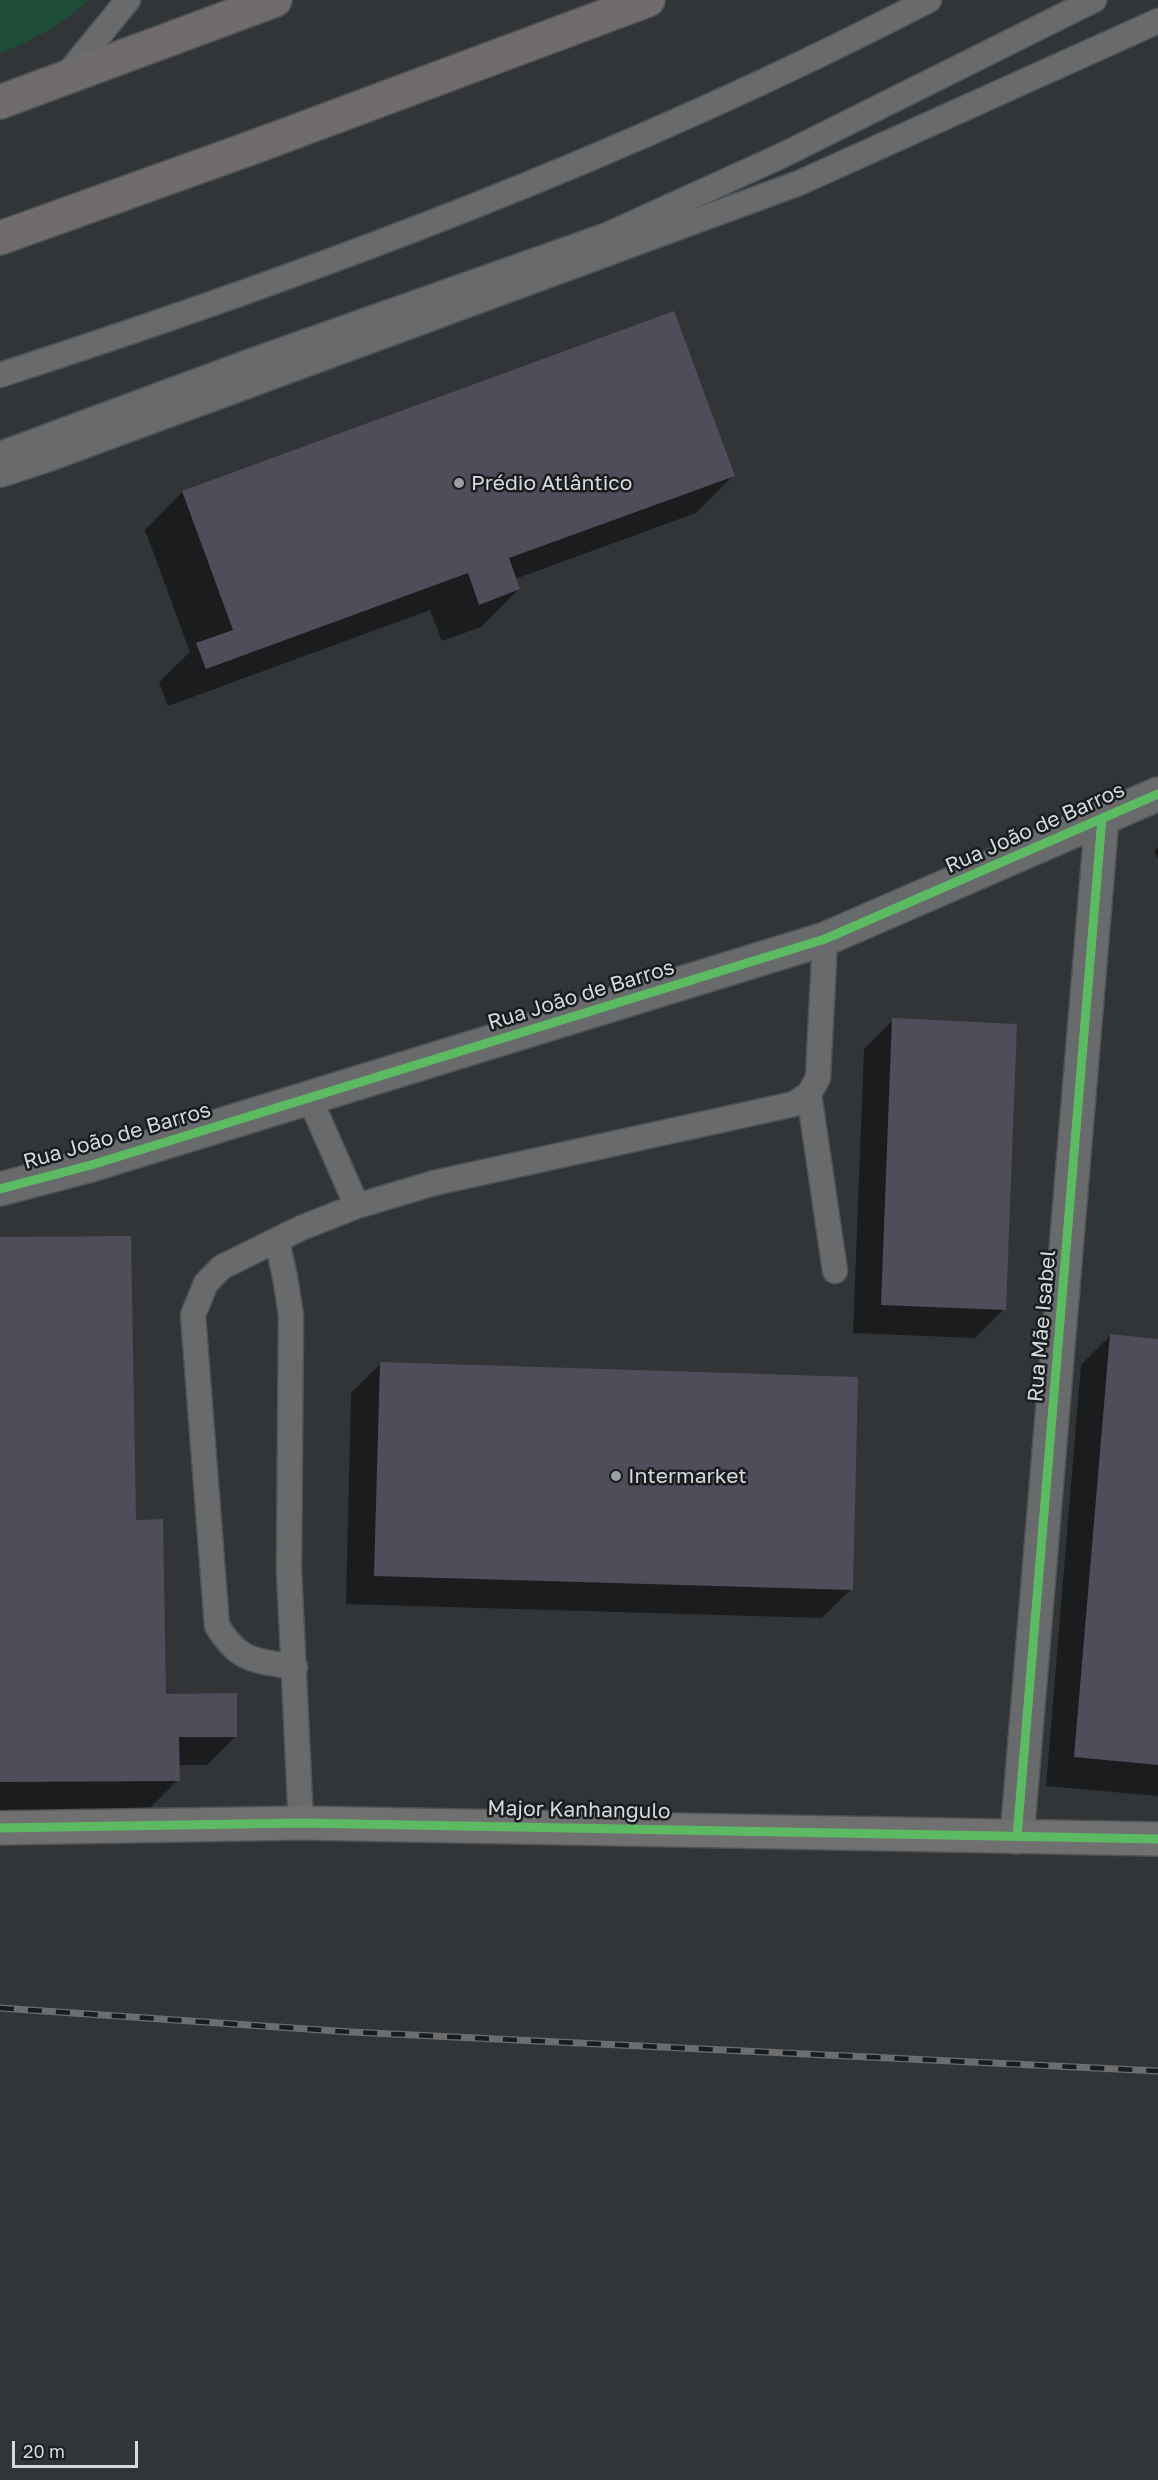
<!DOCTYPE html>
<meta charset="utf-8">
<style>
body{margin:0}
#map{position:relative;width:1158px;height:2480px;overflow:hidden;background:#323538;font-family:"Golos Text",sans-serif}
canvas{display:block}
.scale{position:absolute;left:12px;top:2441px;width:126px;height:27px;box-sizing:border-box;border:3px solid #d6dadd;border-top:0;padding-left:8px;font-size:18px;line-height:21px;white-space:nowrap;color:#d6dadd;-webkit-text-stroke:4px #1a1d1f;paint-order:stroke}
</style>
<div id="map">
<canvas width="1158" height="2480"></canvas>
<div class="scale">20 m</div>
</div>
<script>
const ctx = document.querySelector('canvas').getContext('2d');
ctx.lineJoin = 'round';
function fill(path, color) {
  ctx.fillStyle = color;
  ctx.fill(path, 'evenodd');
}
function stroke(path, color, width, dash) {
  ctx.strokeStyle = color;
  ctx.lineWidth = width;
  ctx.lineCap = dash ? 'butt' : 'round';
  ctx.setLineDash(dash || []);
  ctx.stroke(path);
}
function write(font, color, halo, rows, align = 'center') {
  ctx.font = font + ' "Golos Text",sans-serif';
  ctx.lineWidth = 5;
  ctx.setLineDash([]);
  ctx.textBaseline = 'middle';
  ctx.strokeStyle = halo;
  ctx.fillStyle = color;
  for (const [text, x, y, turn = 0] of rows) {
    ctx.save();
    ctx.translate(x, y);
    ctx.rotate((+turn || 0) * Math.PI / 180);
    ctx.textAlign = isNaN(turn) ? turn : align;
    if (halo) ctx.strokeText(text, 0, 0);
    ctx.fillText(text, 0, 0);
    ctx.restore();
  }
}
fill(new Path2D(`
 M0,0H89C63,23 33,41 0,53Z`), '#1d4d36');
fill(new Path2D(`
 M673,313L734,475L696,513L515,579L519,589L481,627L442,641L430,610L168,706L159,682L190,652L145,530L182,492Z
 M1158,847V859L1154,851Z
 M893,1020L1004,1309L975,1338L853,1333L864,1049Z
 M0,1238L134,1521L165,1695L236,1736L207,1765H178V1780L149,1809L0,1810Z
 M1110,1336L1158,1340V1796L1046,1786L1081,1365Z
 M380,1364L851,1589L822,1618L346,1604L351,1393Z`), '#0007');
fill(new Path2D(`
 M674,311L735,476L509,558L520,589L479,605L468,573L206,669L196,643L233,630L182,491Z
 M892,1018L1017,1024L1006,1310L881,1305Z
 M131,1236L136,1520L163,1519L166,1694L237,1693V1737H179L180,1781L0,1782V1237Z
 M1110,1334L1158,1339V1765L1074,1757Z
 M380,1362L858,1377L853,1590L374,1576Z`), '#504c59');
const lane = new Path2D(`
 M65,77L128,0
 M0,375C318,272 632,154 929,0
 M0,454L251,361L607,235L781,156L1094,0
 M0,475L46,460L799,183L1158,21
 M809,1094L835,1271
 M309,1097L357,1206
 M277,1241L285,1277L291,1315L289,1570L301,1823
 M295,1667C255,1660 240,1663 217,1626L193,1315L206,1283L222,1267L301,1228L357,1206L434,1183L794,1104L809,1094L818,1078L825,939`);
const street = new Path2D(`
 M0,1189L91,1165L825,939L1158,794
 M1017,1837L1102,818`);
const secondary = new Path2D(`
 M0,1828L301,1823L1158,1839`);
const primary = new Path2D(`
 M0,102L275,0
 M0,238L262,144L648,0`);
stroke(lane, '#4f5355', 27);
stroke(street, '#4f5355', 36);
stroke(secondary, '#4f5355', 36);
stroke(primary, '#4f5355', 36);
stroke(lane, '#686a6c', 24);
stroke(street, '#686a6c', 33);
stroke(secondary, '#717070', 33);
stroke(primary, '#6f6c6b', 33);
const rail = new Path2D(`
 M0,2008L351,2032L1158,2071`);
stroke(rail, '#6b6d6f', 7);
stroke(rail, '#1a1d1f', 4.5, [14]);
stroke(new Path2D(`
 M0,1189L91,1165L825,939L1158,794
 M0,1828L301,1823L1158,1839
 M1017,1837L1102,818`), '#5cba63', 9);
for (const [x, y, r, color] of [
 [459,483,6,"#9da0a3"],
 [616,1476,6,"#9da0a3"]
]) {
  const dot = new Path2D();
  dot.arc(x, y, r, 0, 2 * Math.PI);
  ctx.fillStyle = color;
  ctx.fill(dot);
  stroke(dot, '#1a1d1f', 2);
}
write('21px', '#d6dadd', '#1a1d1f', [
 ["Prédio Atlântico",471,483],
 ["Intermarket",628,1476]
], 'left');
write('21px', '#d6dadd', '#1a1d1f', [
 ["Rua João de Barros",1035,828,-24],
 ["Rua João de Barros",581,995,-17],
 ["Rua João de Barros",117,1136,-16],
 ["Rua Mãe Isabel",1042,1326,-85],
 ["Major Kanhangulo",579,1810,1]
]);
</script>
